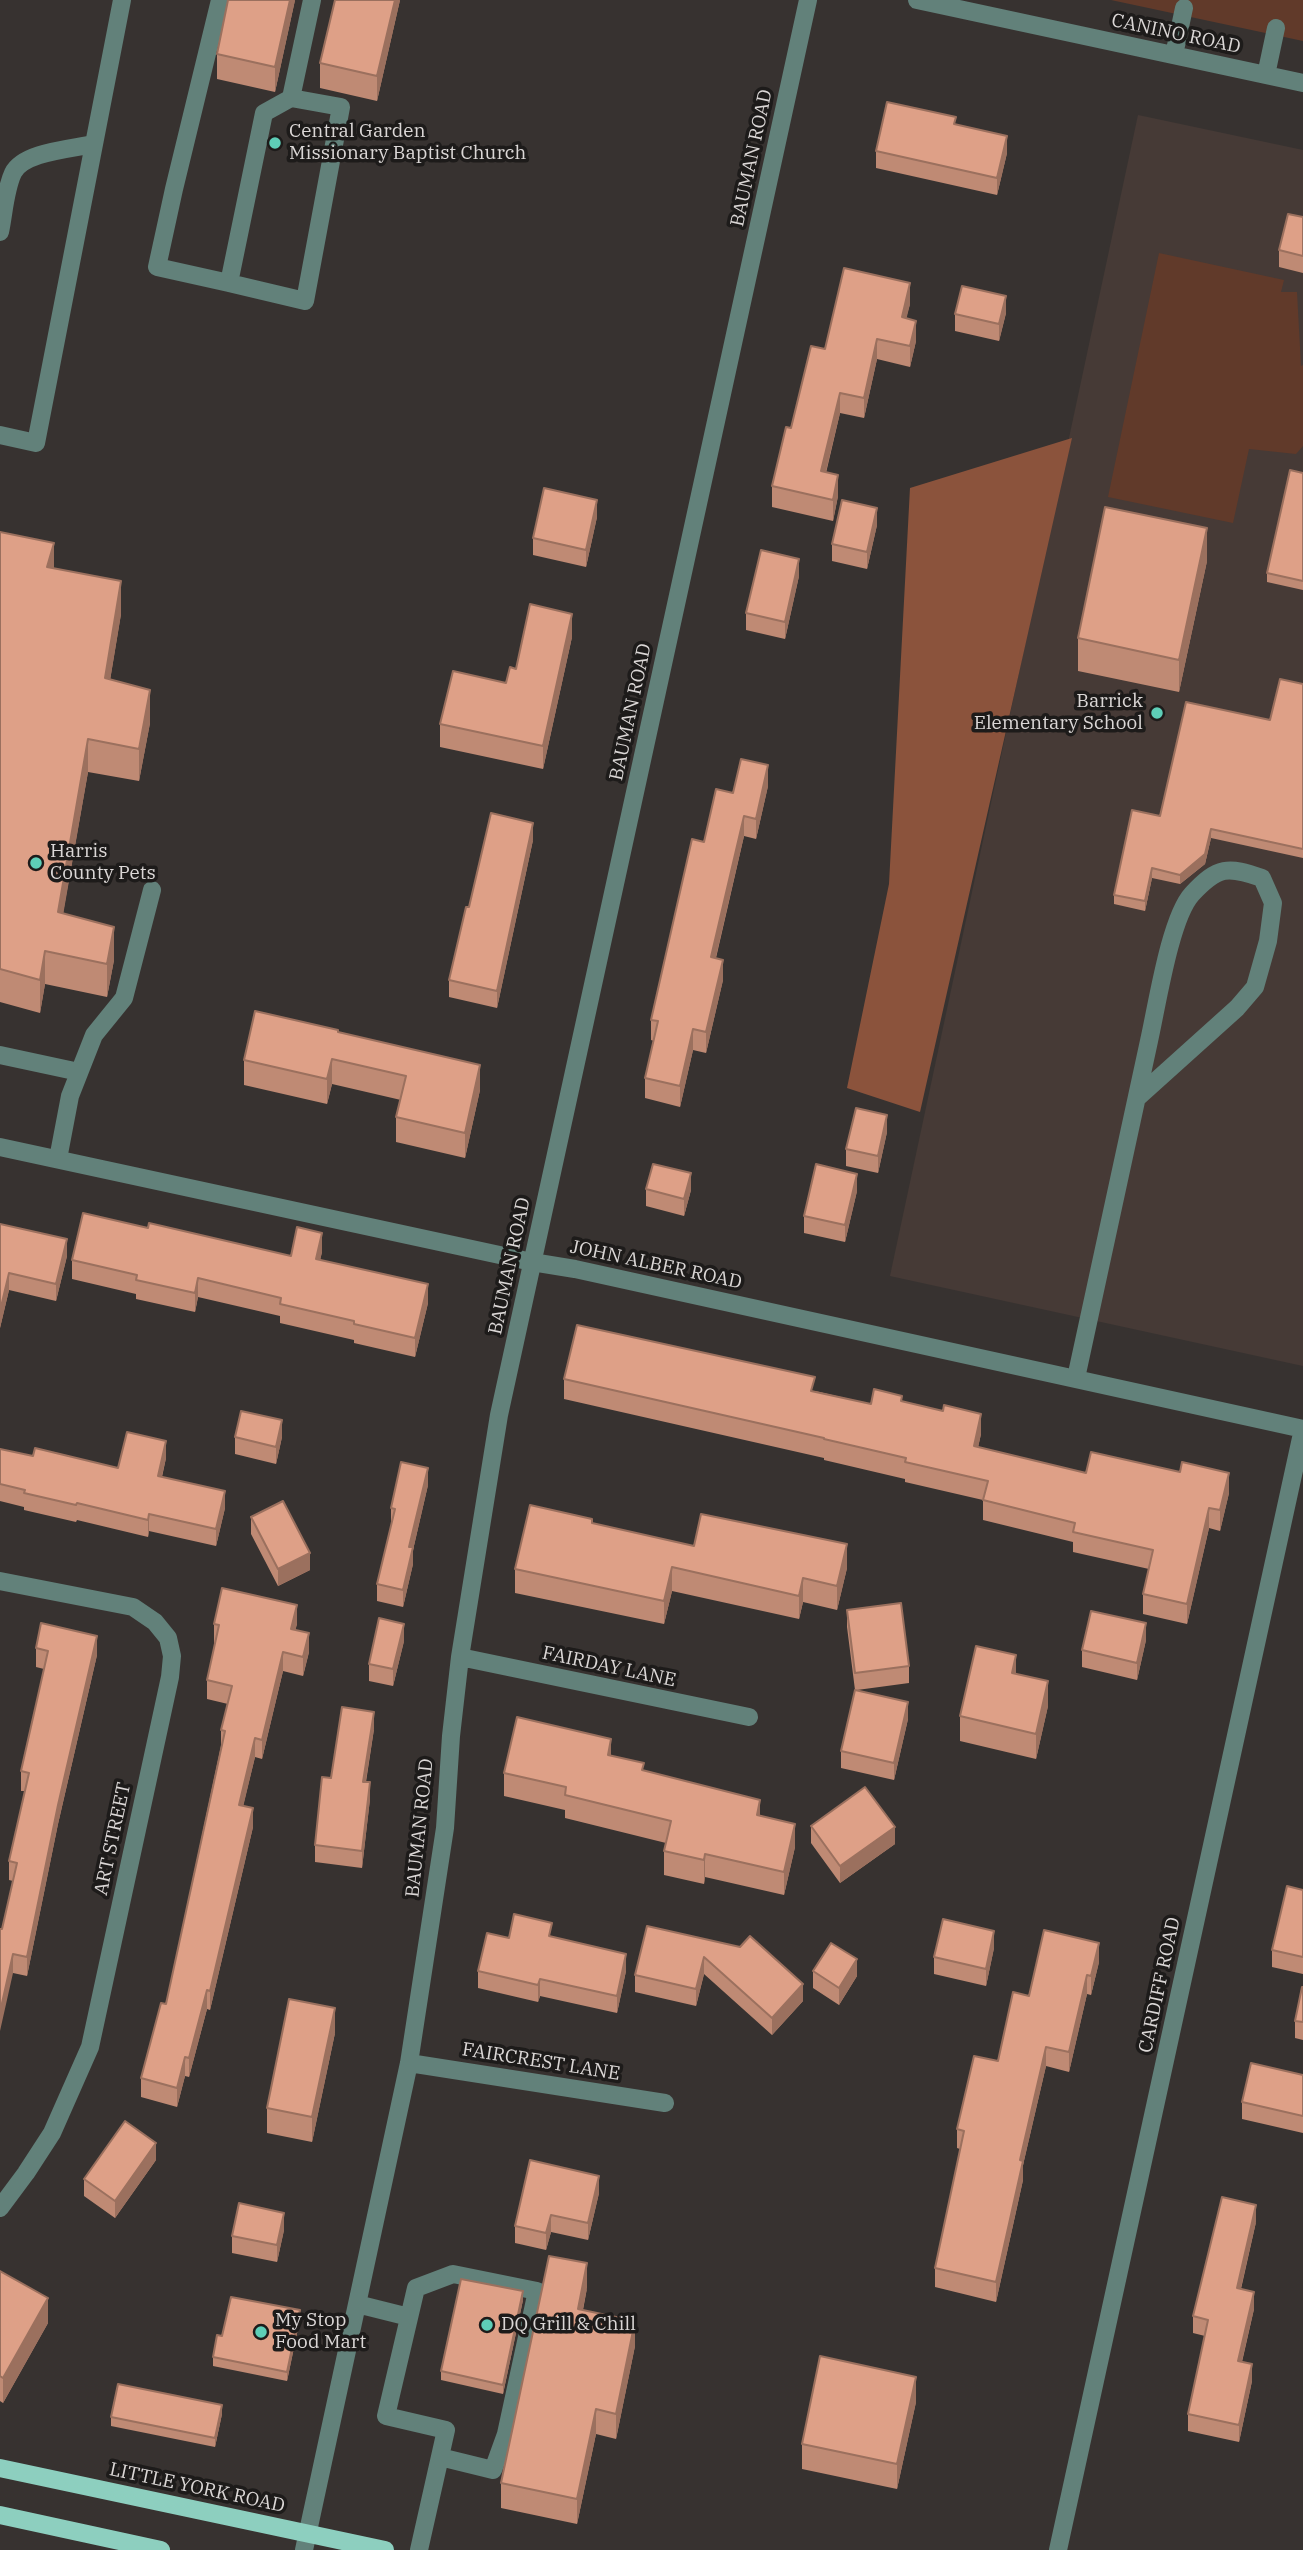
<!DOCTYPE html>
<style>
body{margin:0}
canvas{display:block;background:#373230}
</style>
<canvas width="1303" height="2550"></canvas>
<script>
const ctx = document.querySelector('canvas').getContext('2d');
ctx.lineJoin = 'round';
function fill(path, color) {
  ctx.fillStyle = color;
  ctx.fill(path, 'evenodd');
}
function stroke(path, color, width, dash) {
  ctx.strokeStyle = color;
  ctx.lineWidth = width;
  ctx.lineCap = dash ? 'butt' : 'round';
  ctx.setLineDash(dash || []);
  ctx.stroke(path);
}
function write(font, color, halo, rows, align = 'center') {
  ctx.font = font + ' "IBM Plex Serif",serif';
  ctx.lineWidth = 7;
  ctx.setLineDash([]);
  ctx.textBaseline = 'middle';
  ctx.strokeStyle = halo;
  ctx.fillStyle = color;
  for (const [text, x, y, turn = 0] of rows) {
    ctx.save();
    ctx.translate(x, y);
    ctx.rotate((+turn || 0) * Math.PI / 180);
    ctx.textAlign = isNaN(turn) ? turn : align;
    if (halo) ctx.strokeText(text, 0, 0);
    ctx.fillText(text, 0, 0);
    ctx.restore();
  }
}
fill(new Path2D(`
 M1138,115L1303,150V1366L890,1276Z`), '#463a36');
fill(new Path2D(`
 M1111,0H1303V41Z
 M1159,253L1284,280L1281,292H1297L1301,366L1303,365V446L1296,454L1249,449L1233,523L1108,497Z`), '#613a2a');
fill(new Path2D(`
 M1072,438L920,1112L847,1088L889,884L910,488Z`), '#8b533c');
stroke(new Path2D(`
 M220,0L174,189L157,267L229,283L264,113L291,98L312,0
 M917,0L1303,83
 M1174,55L1184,8
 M1266,75L1276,28
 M0,232C4,213 5,190 13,173C23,152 71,149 93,144
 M229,283L305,301L341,107L291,98
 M0,435L36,443L122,0
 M0,1055L79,1072
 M0,1147L532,1262L575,1269L1303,1429L1058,2550
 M58,1159L70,1096L94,1035L124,998L152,890
 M1076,1378C1100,1265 1125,1153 1149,1041C1157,1006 1170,918 1192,894C1218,866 1228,866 1262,878L1273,903L1268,941L1255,987L1237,1008L1137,1098
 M0,1581L133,1607L155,1622L168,1638L172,1656L170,1677L90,2047L52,2133L26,2173L0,2208
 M460,1657L749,1717
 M409,2063L665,2103
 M357,2304L409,2317
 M304,2550L409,2063L445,1828L451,1736L460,1657L499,1415L808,0
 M419,2550C428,2510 437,2470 446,2430L386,2416L416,2288L453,2274L537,2291L506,2434L493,2470L440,2457`), '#62817a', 18);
stroke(new Path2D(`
 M0,2468L385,2550
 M0,2515L161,2550`), '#8dcfbf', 18);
fill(new Path2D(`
 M295,0L275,92L217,79V54Z
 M400,0L377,101L320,88V63Z
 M956,124L1007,153L997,195L876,168V151Z
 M1303,217V273L1279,267V250Z
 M910,304L906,318L916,341L910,367L877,359L864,418L840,413L826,473L838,496L833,521L772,507V486L825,349Z
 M1006,313L999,341L955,331V314Z
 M1303,473V590L1267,582V573Z
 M597,517L586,567L533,555V538Z
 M877,525L867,569L832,561V544Z
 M0,532L121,614L110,680L150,723L139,781L88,772L63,913L114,960L107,997L45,984L40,1013L0,1002Z
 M1207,561L1179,692L1078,671V638Z
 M799,576L785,639L746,630V613Z
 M572,637L543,769L440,747V724L506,683L516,669Z
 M1303,684V858L1211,838L1205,864L1180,884L1152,878L1145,911L1114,904V895L1160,816L1270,720Z
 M768,786L756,839L744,836L716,958L723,980L706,1053L693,1050L680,1107L645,1098V1078L654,1041L651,1040V1020L704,842L733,793Z
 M533,840L497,1008L449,997V980L469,907Z
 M338,1032L480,1090L465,1158L396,1142V1117L401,1100L332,1084L327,1104L244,1085V1060Z
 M887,1132L878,1173L846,1166V1149Z
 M646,1189L691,1190L684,1216L646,1206Z
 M857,1191L845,1242L804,1233V1216Z
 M0,1224L67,1256L56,1301L9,1290L0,1328Z
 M148,1228L291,1256L322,1252L320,1260L428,1303L415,1357L354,1343V1340L280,1323V1316L198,1297L195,1312L136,1299V1294L72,1279V1260Z
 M564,1379L815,1391L871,1404L902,1401L981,1434L978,1447L1086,1473L1229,1493L1220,1531L1209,1528L1187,1624L1143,1614V1594L1149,1569L1073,1552V1542L983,1520V1500L905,1482V1479L824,1460V1458L564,1399Z
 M235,1437H282L276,1464L235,1454Z
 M0,1449L33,1456L118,1468L166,1458L162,1477L225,1508L216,1546L149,1531L148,1537L77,1520L76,1522L24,1510V1507L0,1501Z
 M428,1485L413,1550V1564L403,1607L377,1601V1584L391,1525V1508Z
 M251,1517L310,1570L278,1586L251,1534Z
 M592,1523L694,1546L847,1568L837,1610L803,1602L799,1619L672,1591L664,1624L515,1593V1569Z
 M847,1610L909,1666V1683L857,1690L908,1719L894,1780L841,1768V1751L855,1690L847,1627Z
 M214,1624H297L295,1630L309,1652L303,1676L283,1671L262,1759L255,1757L243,1806L253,1827L210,2010L207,2009L189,2077L185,2076L177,2107L141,2097V2078L166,2004L221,1746V1730L228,1704L207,1699V1680L215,1643H214Z
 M1146,1640L1137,1680L1082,1667V1650Z
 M404,1641L393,1686L369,1681V1664Z
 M36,1648L97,1655L58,1824L27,1976L13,1973L2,1929L13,1881L9,1880V1861L25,1791H21V1771L44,1669L36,1667Z
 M1048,1706L1036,1759L960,1741V1716Z
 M374,1729L366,1782L370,1799L362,1868L315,1862V1845L331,1778Z
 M611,1756L644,1770L760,1816L795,1847L784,1895L705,1877L704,1884L664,1875V1851L666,1843L565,1818V1810L504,1796V1773Z
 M811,1826L895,1844L840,1883L811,1843Z
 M1303,1890V1974L1272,1967V1950Z
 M647,1926L803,2001L772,2035L704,1974L696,2006L635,1992V1975Z
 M552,1937L626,1971L617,2013L540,1996L538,2002L478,1988V1971L509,1938Z
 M994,1948L986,1986L934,1974V1957Z
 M1099,1962L1091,1995L1087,1994L1069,2072L1046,2066L1023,2165V2180L996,2302L935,2287V2268L960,2149L957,2148V2129L998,2061L1029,1996Z
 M813,1971L857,1976L839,2005L813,1988Z
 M1303,1987V2040L1295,2038V2021Z
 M335,2033L312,2142L267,2133V2108Z
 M1303,2075V2133L1242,2119V2102Z
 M156,2160L115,2218L84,2196V2179Z
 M599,2193L588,2240L551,2232L546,2250L515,2243V2226Z
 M1256,2222L1241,2289L1254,2309L1242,2362L1252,2381L1239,2442L1188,2431V2414L1205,2336L1193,2333V2316Z
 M284,2230L277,2262L232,2253V2236Z
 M0,2271L48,2323L3,2403L0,2401Z
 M587,2288L583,2310L635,2346L616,2439L596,2434L577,2524L501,2508V2483Z
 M523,2300L503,2394L441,2380V2371Z
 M300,2319L287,2381L213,2366V2357L222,2336Z
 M916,2402L897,2489L802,2469V2444Z
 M222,2414L215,2447L111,2426V2417Z`), '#bf8a74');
fill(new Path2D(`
 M290,0H295L275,92V67Z
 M395,0H400L377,101V76Z
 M1007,136V153L997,195V178Z
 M910,283V304L902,337V317Z
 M1006,296V313L999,341V324Z
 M916,321V341L910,367V346Z
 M877,339V359L864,418V398Z
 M840,393V413L821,492V471Z
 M838,475V496L833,521V500Z
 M597,500V517L586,567V550Z
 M877,508V525L867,569V552Z
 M1207,528V561L1179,692V660Z
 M54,543V576L47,567Z
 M799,559V576L785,639V622Z
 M121,581V614L105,711V678Z
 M572,614V637L543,769V746Z
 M150,690V723L139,781V749Z
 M88,739V772L58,944V912Z
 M768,765V786L756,839V819Z
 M744,816V836L711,978V957Z
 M533,823V840L497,1008V991Z
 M1211,829V838L1205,864L1180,884V875Z
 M1152,868V878L1145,911V901Z
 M114,927V960L107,997V964Z
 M45,951V984L40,1013V980Z
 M723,960V980L706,1053V1032Z
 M693,1029V1050L680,1107V1086Z
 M332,1059V1084L327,1104V1079Z
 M480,1065V1090L465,1158V1133Z
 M887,1115V1132L878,1173V1156Z
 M691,1173V1190L684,1216V1199Z
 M857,1174V1191L845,1242V1225Z
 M322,1233V1252L316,1278V1259Z
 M67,1239V1256L56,1301V1284Z
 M9,1273V1290L0,1328V1311Z
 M198,1278V1297L195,1312V1293Z
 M428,1284V1303L415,1357V1338Z
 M981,1414V1434L974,1466V1446Z
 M282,1420V1437L276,1464V1447Z
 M166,1441V1458L158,1493V1476Z
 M428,1468V1485L413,1550V1564L403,1607V1590L409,1547Z
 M1229,1473V1493L1220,1531V1510Z
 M225,1491V1508L216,1546V1529Z
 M1209,1508V1528L1187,1624V1604Z
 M149,1514V1531L148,1537V1520Z
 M847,1544V1568L837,1610V1586Z
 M310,1553V1570L278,1586V1569Z
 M672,1567V1591L664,1624V1601Z
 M803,1578V1602L799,1619V1596Z
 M297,1605V1624L291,1648V1629Z
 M1146,1623V1640L1137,1680V1663Z
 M404,1624V1641L393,1686V1669Z
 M309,1633V1652L303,1676V1657Z
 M97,1636V1655L58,1824L27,1976V1957L58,1805Z
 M283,1652V1671L262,1759V1740Z
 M1016,1655V1680L1012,1673Z
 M1048,1681V1706L1036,1759V1734Z
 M908,1702V1719L894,1780V1763Z
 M374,1712V1729L363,1799V1782Z
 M255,1738V1757L239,1824V1805Z
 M611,1739V1762L608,1755Z
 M370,1782V1799L362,1868V1851Z
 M760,1800V1823L757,1815Z
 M253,1808V1827L210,2010V1991Z
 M795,1824V1847L784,1895V1872Z
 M895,1827V1844L840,1883V1866Z
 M705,1854V1877L704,1884V1860Z
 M994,1931V1948L986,1986V1969Z
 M1099,1943V1962L1091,1995V1976Z
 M13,1954V1973L0,2031V2012Z
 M626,1954V1971L617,2013V1996Z
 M704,1957V1974L696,2006V1989Z
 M857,1959V1976L839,2005V1988Z
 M1087,1975V1994L1069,2072V2052Z
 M540,1979V1996L538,2002V1985Z
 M803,1984V2001L772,2035V2018Z
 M207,1990V2009L189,2077V2058Z
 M335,2008V2033L312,2142V2117Z
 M1046,2047V2066L1023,2165V2180L996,2302V2282L1020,2160Z
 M185,2057V2076L177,2107V2088Z
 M156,2143V2160L115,2218V2201Z
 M599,2176V2193L588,2240V2223Z
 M1256,2205V2222L1237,2305V2288Z
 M284,2213V2230L277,2262V2245Z
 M551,2215V2232L546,2250V2233Z
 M587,2263V2288L578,2334V2309Z
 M523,2291V2300L503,2394V2385Z
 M1254,2292V2309L1238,2378V2361Z
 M48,2298V2323L3,2403V2378Z
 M300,2310V2319L287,2381V2372Z
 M635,2321V2346L616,2439V2414Z
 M1252,2364V2381L1239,2442V2425Z
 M916,2377V2402L897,2489V2464Z
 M222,2405V2414L215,2447V2438Z
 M596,2409V2434L577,2524V2499Z`), '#9b705e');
const building = new Path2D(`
 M228,0H290L275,67L217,54Z
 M335,0H395L377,76L320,63Z
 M887,102L956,117L954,124L1007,136L997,178L876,151Z
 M1288,214L1303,217V256L1279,250Z
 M844,268L910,283L902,317L916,321L910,346L877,339L864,398L840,393L821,471L838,475L833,500L772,486L786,427L791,428L811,346L825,349Z
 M962,286L1006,296L999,324L955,314Z
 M1290,470L1303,473V581L1267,573Z
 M544,488L597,500L586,550L533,538Z
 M842,500L877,508L867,552L832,544Z
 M1105,507L1207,528L1179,660L1078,638Z
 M0,532L54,543L47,567L121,581L105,678L150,690L139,749L88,739L58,912L114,927L107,964L45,951L40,980L0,969Z
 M761,550L799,559L785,622L746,613Z
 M530,604L572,614L543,746L440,724L453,671L506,683L510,667L516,669Z
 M1280,679L1303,684V849L1211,829L1205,854L1180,875L1152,868L1145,901L1114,895L1132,810L1160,816L1186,702L1270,720Z
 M741,759L768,765L756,819L744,816L711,957L723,960L706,1032L693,1029L680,1086L645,1078L658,1021L651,1020L692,839L704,842L716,789L733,793Z
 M491,813L533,823L497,991L449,980L466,907H469Z
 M255,1011L338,1030V1032L480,1065L465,1133L396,1117L406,1076L332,1059L327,1079L244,1060Z
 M856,1108L887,1115L878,1156L846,1149Z
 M653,1164L691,1173L684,1199L646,1189Z
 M816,1164L857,1174L845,1225L804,1216Z
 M83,1213L148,1228L149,1223L291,1256L297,1227L322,1233L316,1259L428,1284L415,1338L354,1324V1321L280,1304L281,1298L198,1278L195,1293L136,1280L137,1275L72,1260Z
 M0,1224L67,1239L56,1284L9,1273L0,1311Z
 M577,1325L815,1377L811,1391L871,1404L874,1389L902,1396L901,1401L943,1411L944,1405L981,1414L974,1446L1086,1473L1091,1452L1180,1472L1182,1462L1229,1473L1220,1510L1209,1508L1187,1604L1143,1594L1153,1550L1073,1532L1075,1523L983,1500L988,1481L905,1462L906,1458L824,1439V1438L564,1379Z
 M241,1411L282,1420L276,1447L235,1437Z
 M127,1432L166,1441L158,1476L225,1491L216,1529L149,1514L148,1520L77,1503L76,1505L24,1493L25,1490L0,1484V1449L33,1456L35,1448L118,1468Z
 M401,1462L428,1468L409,1547H413L403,1590L377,1584L395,1509L391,1508Z
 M283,1501L310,1553L278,1569L251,1517Z
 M530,1505L592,1519V1523L694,1546L701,1514L847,1544L837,1586L803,1578L799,1596L672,1567L664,1601L515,1569Z
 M222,1588L297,1605L291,1629L309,1633L303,1657L283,1652L262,1740L255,1738L239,1805L253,1808L210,1991L207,1990L189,2058L185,2057L177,2088L141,2078L161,2003L166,2004L225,1731L221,1730L232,1686L207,1680L219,1625L214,1624Z
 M901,1603L909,1666L855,1673L847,1610Z
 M1091,1611L1146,1623L1137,1663L1082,1650Z
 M379,1618L404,1624L393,1669L369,1664Z
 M41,1623L97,1636L58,1805L27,1957L13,1954L0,2012V1929H2L17,1863L9,1861L29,1773L21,1771L48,1651L36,1648Z
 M976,1646L1016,1655L1012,1673L1048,1681L1036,1734L960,1716Z
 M855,1690L908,1702L894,1763L841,1751Z
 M342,1707L374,1712L363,1782H370L362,1851L315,1845L322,1777L331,1778Z
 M517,1717L611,1739L608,1755L644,1763L642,1770L760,1800L757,1815L795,1824L784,1872L705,1854L704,1860L664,1851L671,1821L565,1795L566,1787L504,1773Z
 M865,1787L895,1827L840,1866L811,1826Z
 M1287,1886L1303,1890V1957L1272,1950Z
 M514,1914L552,1923L549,1936L626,1954L617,1996L540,1979L538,1985L478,1971L487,1933L509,1938Z
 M943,1919L994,1931L986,1969L934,1957Z
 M647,1926L740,1947L750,1936L803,1984L772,2018L704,1957L696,1989L635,1975Z
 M1044,1930L1099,1943L1091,1976L1087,1975L1069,2052L1046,2047L1020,2160L1023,2161L996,2282L935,2268L964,2131L957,2129L974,2056L998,2061L1013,1992L1029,1996Z
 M831,1943L857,1959L839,1988L813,1971Z
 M1302,1987H1303V2022L1295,2021Z
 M289,1999L335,2008L312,2117L267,2108Z
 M1251,2063L1303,2075V2116L1242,2102Z
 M125,2121L156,2143L115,2201L84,2179Z
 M530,2160L599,2176L588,2223L551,2215L546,2233L515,2226Z
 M1222,2197L1256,2205L1237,2288L1254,2292L1238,2361L1252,2364L1239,2425L1188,2414L1208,2320L1193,2316Z
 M239,2203L284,2213L277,2245L232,2236Z
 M549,2256L587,2263L578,2309L635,2321L616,2414L596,2409L577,2499L501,2483Z
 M0,2271L48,2298L3,2378L0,2376Z
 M461,2279L523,2291L503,2385L441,2371Z
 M231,2297L300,2310L287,2372L213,2357L217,2335L222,2336Z
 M820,2356L916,2377L897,2464L802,2444Z
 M118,2384L222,2405L215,2438L111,2417Z`);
fill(building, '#dea087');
stroke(building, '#9b705e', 2);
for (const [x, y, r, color] of [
 [275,143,7,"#5eceb7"],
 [1157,713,7,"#5eceb7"],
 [36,863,7,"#5eceb7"],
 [487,2325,7,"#5eceb7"],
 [261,2332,7,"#5eceb7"]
]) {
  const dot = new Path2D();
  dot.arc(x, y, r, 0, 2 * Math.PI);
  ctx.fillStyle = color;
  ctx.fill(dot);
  stroke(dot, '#1d1b1a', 2.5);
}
write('19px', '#dbd7d6', '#1d1b1a', [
 ["CANINO ROAD",1176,34,12],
 ["BAUMAN ROAD",752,158,-78],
 ["BAUMAN ROAD",631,712,-78],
 ["JOHN ALBER ROAD",656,1265,12],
 ["BAUMAN ROAD",510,1266,-78],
 ["FAIRDAY LANE",609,1667,12],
 ["BAUMAN ROAD",420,1828,-84],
 ["ART STREET",113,1839,-78],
 ["CARDIFF ROAD",1160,1985,-78],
 ["FAIRCREST LANE",541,2062,9],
 ["LITTLE YORK ROAD",197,2488,12]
]);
write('19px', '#dbd7d6', '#1d1b1a', [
 ["Central Garden",289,132],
 ["Missionary Baptist Church",289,154],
 ["Barrick",1143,702,"right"],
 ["Elementary School",1143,724,"right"],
 ["Harris",50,852],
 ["County Pets",50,874],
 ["My Stop",275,2321],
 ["Food Mart",275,2343],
 ["DQ Grill & Chill",501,2325]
], 'left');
</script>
